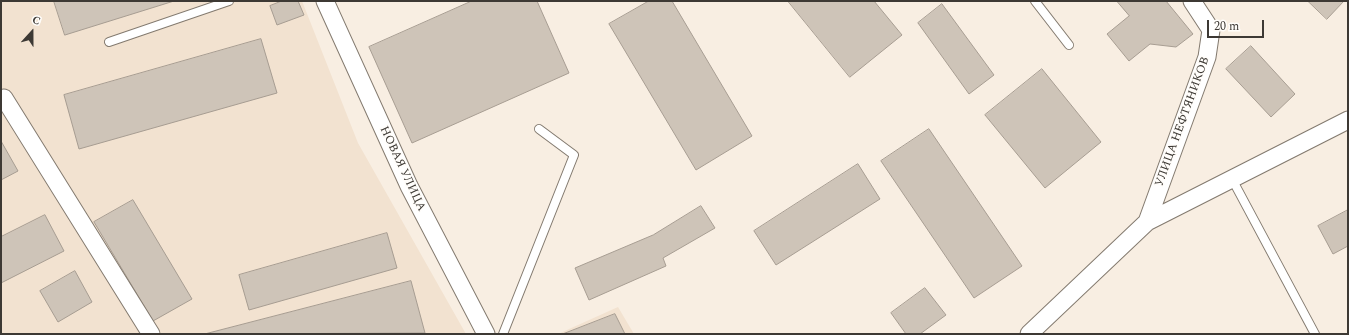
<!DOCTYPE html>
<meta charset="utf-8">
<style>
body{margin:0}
#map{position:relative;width:1349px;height:335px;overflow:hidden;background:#f8eee2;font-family:Spectral,serif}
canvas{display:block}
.frame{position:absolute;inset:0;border:2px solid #3d3934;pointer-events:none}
.north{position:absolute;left:12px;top:12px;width:40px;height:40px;-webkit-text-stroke:3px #fffdfa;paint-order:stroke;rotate:21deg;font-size:11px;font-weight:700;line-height:16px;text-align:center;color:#3d3934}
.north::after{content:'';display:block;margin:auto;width:14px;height:18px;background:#3d3934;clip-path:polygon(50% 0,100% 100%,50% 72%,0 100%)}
.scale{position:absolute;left:1207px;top:20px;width:57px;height:18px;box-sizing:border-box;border:2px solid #3d3934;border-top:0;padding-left:5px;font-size:12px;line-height:14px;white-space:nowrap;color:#3d3934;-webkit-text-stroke:3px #fffdfa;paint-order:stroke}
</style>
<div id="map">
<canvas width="1349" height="335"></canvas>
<div class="frame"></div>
<div class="north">С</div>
<div class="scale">20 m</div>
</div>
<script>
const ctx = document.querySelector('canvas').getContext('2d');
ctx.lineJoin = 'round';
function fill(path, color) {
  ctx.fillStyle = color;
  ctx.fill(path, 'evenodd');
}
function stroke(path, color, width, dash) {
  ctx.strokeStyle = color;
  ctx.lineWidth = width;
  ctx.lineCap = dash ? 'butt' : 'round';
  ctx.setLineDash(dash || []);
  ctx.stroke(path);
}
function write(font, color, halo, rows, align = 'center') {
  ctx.font = font + ' Spectral,serif';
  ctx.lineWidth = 3;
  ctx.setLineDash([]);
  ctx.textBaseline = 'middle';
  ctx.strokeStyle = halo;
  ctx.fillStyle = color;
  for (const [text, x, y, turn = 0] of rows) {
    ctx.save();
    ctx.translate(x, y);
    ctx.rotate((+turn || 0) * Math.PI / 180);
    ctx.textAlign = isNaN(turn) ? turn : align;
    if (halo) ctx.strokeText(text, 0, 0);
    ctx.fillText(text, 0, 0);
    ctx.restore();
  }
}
fill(new Path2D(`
 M1,1H302L358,143L466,334H1Z
 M618,307L634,334H558Z`), '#f2e2d0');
const building = new Path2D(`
 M54,1H174L65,35Z
 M282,1H298L304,15L277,25L270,6Z
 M472,1H537L569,73L412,143L369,47Z
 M649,1H672L752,136L696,170L609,24Z
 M788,1H874L902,35L850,77Z
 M1117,1H1166L1193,34L1176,47L1150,44L1129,61L1107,34L1129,16Z
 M1308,1H1344L1327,19Z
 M942,4L994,75L969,94L918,23Z
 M261,39L277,93L79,149L64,95Z
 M1251,46L1295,94L1271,117L1226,69Z
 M1042,69L1101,142L1045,188L985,115Z
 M929,129L1022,266L974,298L881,161Z
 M1,141L18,171L1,180Z
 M858,164L880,199L776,265L754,231Z
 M133,200L192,299L153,321L94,222Z
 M701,206L715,228L663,258L666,266L589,300L575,268L653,235Z
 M1348,210V246L1333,254L1318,226Z
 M45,215L64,251L1,283V237Z
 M387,233L397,268L249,310L239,275Z
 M75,271L92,302L58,322L40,291Z
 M411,281L425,333L205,334Z
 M925,288L946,315L920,334H906L891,313Z
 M615,314L625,334H563Z`);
fill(building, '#cec4b8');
stroke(building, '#a79d92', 1);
const lane = new Path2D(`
 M1035,1L1069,45
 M109,42L229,1
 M1232,179L1315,334
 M503,334L574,155L539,129`);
const street = new Path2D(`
 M325,1L409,186L486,334
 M4,98L151,334
 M1147,222L1207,57L1211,30L1192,1
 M1029,334L1147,222L1348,120`);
stroke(lane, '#837a6f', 10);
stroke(street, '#837a6f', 19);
stroke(lane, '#fff', 8);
stroke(street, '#fff', 17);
write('12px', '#3d3934', '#fffdfa', [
 ["УЛИЦА НЕФТЯНИКОВ",1183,122,-70],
 ["НОВАЯ УЛИЦА",402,169,65]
]);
</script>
